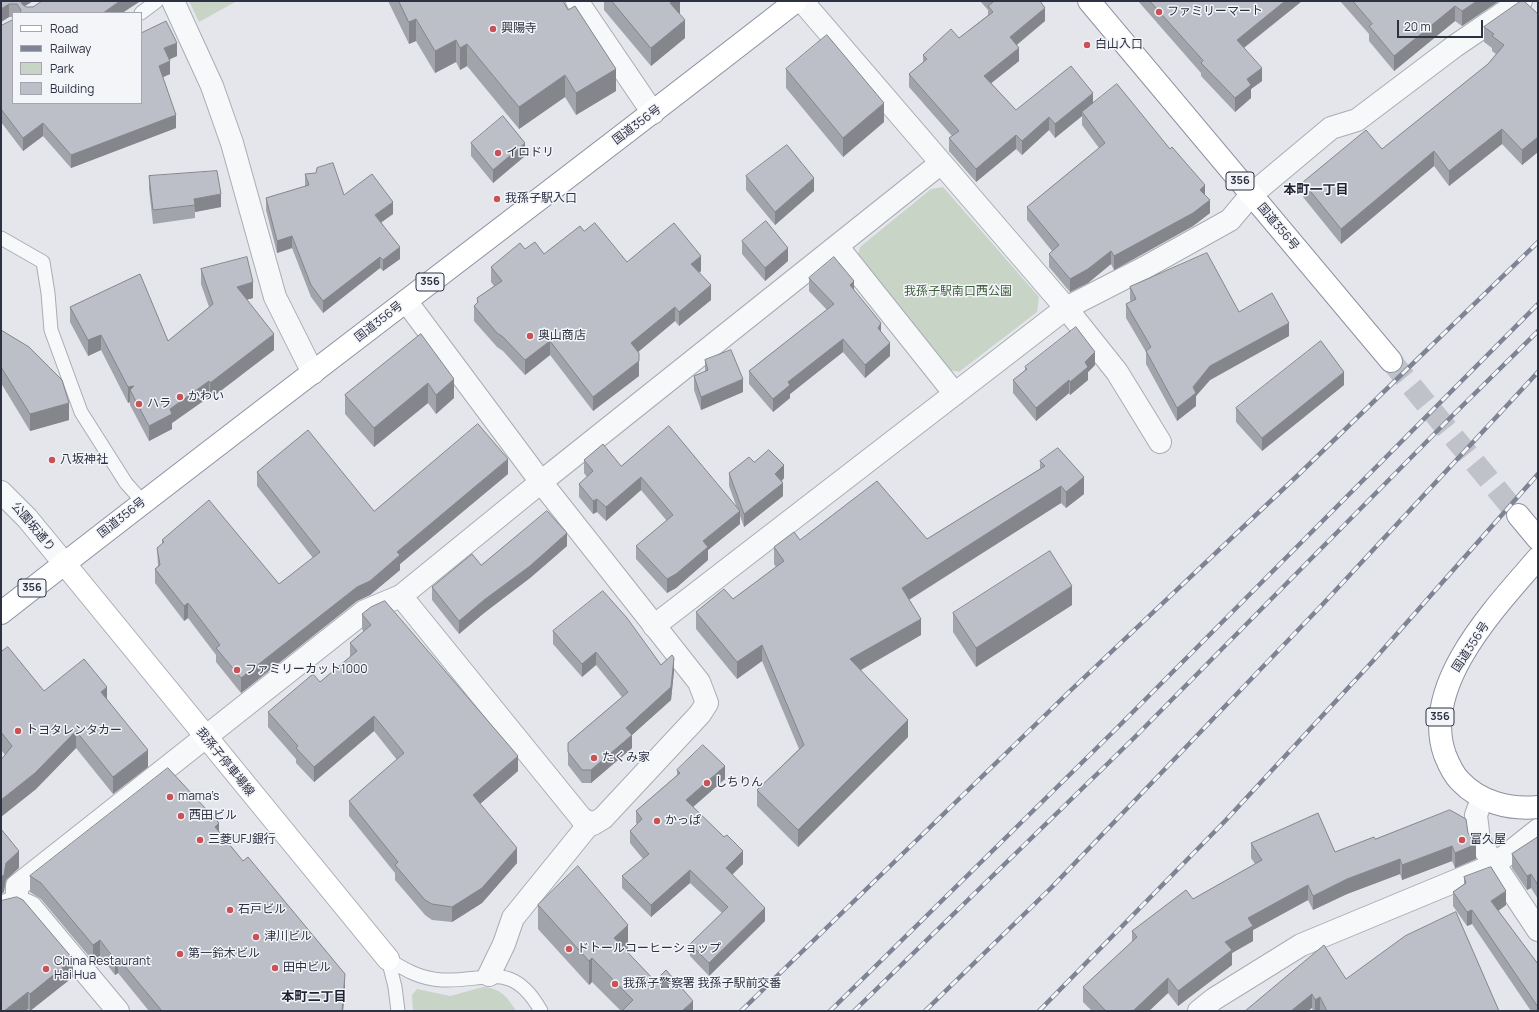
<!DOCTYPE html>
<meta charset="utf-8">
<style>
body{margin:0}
#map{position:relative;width:1539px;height:1012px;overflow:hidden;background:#e4e6eb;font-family:Manrope,sans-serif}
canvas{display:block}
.frame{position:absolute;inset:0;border:2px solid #2d3243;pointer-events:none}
.legend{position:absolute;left:12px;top:12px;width:130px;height:92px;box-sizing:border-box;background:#f4f5f9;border:1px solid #a4a7b0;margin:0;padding:5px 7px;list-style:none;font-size:12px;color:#2d3243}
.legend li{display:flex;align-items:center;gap:8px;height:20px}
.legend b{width:20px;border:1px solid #a4a7b0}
.scale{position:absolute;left:1397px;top:20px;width:86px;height:18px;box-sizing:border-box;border:2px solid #2d3243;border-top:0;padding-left:5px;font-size:12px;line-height:14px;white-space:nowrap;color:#2d3243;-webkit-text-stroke:3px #f4f5f9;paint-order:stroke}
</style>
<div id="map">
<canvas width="1539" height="1012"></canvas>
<div class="frame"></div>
<ul class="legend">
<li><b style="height:5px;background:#fff"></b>Road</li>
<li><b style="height:5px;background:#7e8494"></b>Railway</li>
<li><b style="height:11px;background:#c8d5c6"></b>Park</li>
<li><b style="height:11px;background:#bcbfc8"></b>Building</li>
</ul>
<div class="scale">20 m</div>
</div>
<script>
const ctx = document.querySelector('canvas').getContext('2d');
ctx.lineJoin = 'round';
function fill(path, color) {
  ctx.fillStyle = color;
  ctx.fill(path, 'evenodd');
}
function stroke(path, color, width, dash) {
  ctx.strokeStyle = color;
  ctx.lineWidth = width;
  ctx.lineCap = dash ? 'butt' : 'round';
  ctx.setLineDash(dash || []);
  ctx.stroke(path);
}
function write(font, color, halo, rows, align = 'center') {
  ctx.font = font + ' Manrope,"Noto Sans JP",sans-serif';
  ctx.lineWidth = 3;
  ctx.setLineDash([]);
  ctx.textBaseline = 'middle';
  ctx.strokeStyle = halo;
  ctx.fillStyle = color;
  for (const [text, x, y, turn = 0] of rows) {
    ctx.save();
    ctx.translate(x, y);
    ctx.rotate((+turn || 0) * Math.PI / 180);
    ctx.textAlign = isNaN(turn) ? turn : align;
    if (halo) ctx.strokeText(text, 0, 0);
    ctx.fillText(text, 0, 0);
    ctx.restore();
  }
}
fill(new Path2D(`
 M189,1H237L199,22Z
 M943,187L1039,297L1037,312L959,372L945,369L857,259L860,247L931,189Z
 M483,987C500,988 508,997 516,1011H413L412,995L417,989L450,996Z`), '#c8d5c6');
stroke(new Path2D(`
 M1391,361L1518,515`), '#bfc2c9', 22, [22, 11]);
const service = new Path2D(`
 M141,13L157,1
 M1,238L43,262L48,293L51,330L81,412L126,483L143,502
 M388,959C405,970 421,979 442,980C487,982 512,959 541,1011
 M388,959L395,987L398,1011`);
const minor = new Path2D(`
 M173,1L212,86L232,143L275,297L313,373
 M577,1L653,113
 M802,1L1066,308L1117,372L1160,442
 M837,246L955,394
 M541,482L941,163
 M654,626L1066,308L1144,268L1230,220L1251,195L1331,128L1357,120L1455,46L1521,1
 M1482,799L1476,815L1479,841L1538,930
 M17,901V886L365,611L401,596
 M1,907L17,901L31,907L118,1011
 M489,975L504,944L513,918L590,823
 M1199,1011L1214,999L1301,945L1494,865L1538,830`);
const tertiary = new Path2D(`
 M406,301L541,482L699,682L707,703L700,714L603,818L593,824L582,819L401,596L541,482
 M1,492L27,518L64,563`);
const secondary = new Path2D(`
 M64,563L388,959`);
const trunk = new Path2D(`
 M1089,1L1391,361
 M1518,515L1538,539
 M1538,558C1496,607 1420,685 1445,755C1449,765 1453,774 1460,781C1480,802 1509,810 1538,807
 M1,613C264,407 532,207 796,1`);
stroke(service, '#a9acb5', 15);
stroke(minor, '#a9acb5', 24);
stroke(tertiary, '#a9acb5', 24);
stroke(secondary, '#a9acb5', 24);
stroke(trunk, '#8c92a1', 24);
stroke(service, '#f7f8fa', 13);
stroke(minor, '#f7f8fa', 22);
stroke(tertiary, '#f7f8fa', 22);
stroke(secondary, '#fff', 22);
stroke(trunk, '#fff', 22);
const rail = new Path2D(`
 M741,1011L1070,691L1297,476L1538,242
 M830,1011L1116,729L1538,304
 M854,1011L1134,738L1452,416L1538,331
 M925,1011L1051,888L1322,605L1538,372
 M1039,1011L1226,820L1372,662L1538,474`);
stroke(rail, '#7e8494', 4.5);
stroke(rail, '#f4f5f9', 3, [9]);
fill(new Path2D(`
 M1,1H33L25,6L26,7L139,1V2L122,13H13V17H9L1,22Z
 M388,1H563L568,10L616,91L576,115L565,97L519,129L467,66L460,70L456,62L435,73L416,41L409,44Z
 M604,1H680L679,13L685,38L651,66L604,10Z
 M980,1H1040L1045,21L1017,45L1019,61L991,83L1016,110L1093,103L1205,195L1210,213L1193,226L1114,270L1111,264L1088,283L1070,292L1049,267V254L1052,251L1027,220V207L1099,148L1082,125V116L1055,138L1049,130L1022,155L1016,149L976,182L949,151V138L952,136L909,87V74L923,62V55L959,38L988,15V10Z
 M1138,1H1302L1244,48L1262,81L1251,89V98L1235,112L1201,76V73Z
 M1340,1H1499L1462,26L1455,21L1394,71L1369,41V34Z
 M1538,14V152L1522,165L1502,144L1449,186L1434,166L1341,244L1303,197V182L1382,149L1488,64L1496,54L1492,51V48L1484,42V27Z
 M1,26L13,103L141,33L177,56L169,59L170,74L163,77L176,128L71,168L43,136L23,151L1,122Z
 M786,69L884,122L843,157L786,88Z
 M471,143L525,156L493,183L471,156Z
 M305,174L344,195L393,214L381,222L400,259L383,271L380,268L323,313L311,297L292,248L277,253L266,210V198L305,187Z
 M149,176L221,207L195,212V218L153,224L149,189Z
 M746,176L814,191L775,225L746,190Z
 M584,231L627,262L701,271L699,273L711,300L679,326L675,321L638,352L639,376L593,411L550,355L525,375L503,351L497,347L474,321V306L477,304V298L494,286L491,282V267L525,249L544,254Z
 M742,241L788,261L765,281L742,254Z
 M201,269L253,298L246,300L274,350L210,399L209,397L172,423V429L149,441L130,405V402L128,403L101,350L88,356L70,322V307L168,341L209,307L201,284Z
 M809,278L854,290L881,333L890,356L865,378L843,352L790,394V398L773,412L749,384V371L827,310L809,291Z
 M1130,287L1239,312L1289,336L1210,380L1196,396V406L1177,421L1146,364V352L1126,318V304L1131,302L1130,300Z
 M1,330L69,420L30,431L1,383Z
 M421,334L454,398L436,414L428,403L374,447L345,414V395Z
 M705,360L743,392L701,410L694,390V376L705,372Z
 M1095,365L1088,372V380L1070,395L1069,393L1036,421L1013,393V380L1025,370V367Z
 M1344,385L1262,451L1236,422V408Z
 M584,460L621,466L737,508L729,486V473L754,462L784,478L782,481L783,496L744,527L740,516V524L708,550V560L676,588L667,593L636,559V546L667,521L641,490L606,521L597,512L593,514L579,497V484L587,477L584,473Z
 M1040,461L1084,494L1066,508L1061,503L909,600L921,635L861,670L908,737L798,847L757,806V790L799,749L762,661L737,679L696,629V612L733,599L776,567L774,564V547L800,540L927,539L1040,469Z
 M257,472L374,511L508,474L400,564V570L370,595L357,601L241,693L216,662V655L188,618L184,621L155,583V569L158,566L157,548L162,544V540L279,584L313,558L257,486Z
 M567,546L530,578L484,613L459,634L432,600V587L481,565Z
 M1072,605L976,667L953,632V613Z
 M362,614L518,771L480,804L517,863L482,903L452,922L432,920L425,915L395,880V873L349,816V801L397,760L374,731L314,782L296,763V759L268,727V712L320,682L350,657V643L364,632L362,629Z
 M553,631L661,665L674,671L671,700L632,735V748L591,783H582L568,765V743L622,697L596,665L582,677L553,644Z
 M1,652L44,691L107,699L148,767L113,794L76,748L35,790L1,750Z
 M677,770L725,779L693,807L743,864L732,874L765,921L709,976L690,956V944L722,913L690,883L651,917L622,888V876L643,859L630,843V831L637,824L636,823V811L677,775Z
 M219,831L345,990L343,1011H149L118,973L115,975L100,956L93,961L41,899L30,892V876Z
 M1468,833L1476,859L1455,868L1452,861L1402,880L1400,874L1347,894L1313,910L1308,900L1253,930V941L1232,953V965L1178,1006L1168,993L1149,1011H1092L1083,1002V987L1132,942V931L1193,899L1255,864L1251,858V843L1335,852L1375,839Z
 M1538,837V899L1531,888L1527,890L1512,868V854Z
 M1464,877L1506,905L1498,911L1538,964V1011H1531L1472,924L1467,926L1453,906V892L1464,884Z
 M1,901L73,977L30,1011L28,1009Z
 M538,905L628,949L626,951L655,981L693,1011H621L592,982L589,985L538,929Z
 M1346,979L1499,1011H1313L1312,1008L1245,1011Z`), '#a2a4ac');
fill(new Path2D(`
 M21,1H33L25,6L21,13Z
 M120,1H139V2L122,13H103Z
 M673,1H680V13L670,21V3Z
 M1285,1H1302L1237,53V40Z
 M1477,1H1499L1462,26V11Z
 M9,4V17L1,22V9Z
 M1455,6V21L1394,71V56Z
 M1045,8V21L1010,50V37Z
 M416,19V41L409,44V22Z
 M685,20V38L651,66V48Z
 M456,40V62L435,73V51Z
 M177,43V56L164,62V48Z
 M467,44V66L460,70V48Z
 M1019,48V61L984,89V76Z
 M170,61V74L159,79V66Z
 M1262,68V81L1251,89V98L1235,112V98L1247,79Z
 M616,69V91L576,115V93Z
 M565,75V97L519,129V107Z
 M1093,93V106L1082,112V116L1055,138V124Z
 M884,103V122L843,157V138Z
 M176,115V128L71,168V155Z
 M1049,117V130L1022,155V141Z
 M43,123V136L23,151V138Z
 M1502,129V144L1449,186V171Z
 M1016,135V149L976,182V169Z
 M1538,137V152L1522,165V150Z
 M525,143V156L493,183V170Z
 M1434,151V166L1341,244V229Z
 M814,178V191L775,225V212Z
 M1205,185V198L1200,190Z
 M221,194V207L195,212L194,199Z
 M1210,200V213L1193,226L1114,270V256Z
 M393,202V214L375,227V215Z
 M292,236V248L277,253V241Z
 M400,247V259L383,271V260Z
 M788,248V261L765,281V268Z
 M1111,251V264L1088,283L1070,292V279Z
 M701,256V271L691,279V264Z
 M380,257V268L323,313V301Z
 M854,281V294L850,285Z
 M253,282V298L237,302V287Z
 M711,285V300L679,326V312Z
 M675,307V321L631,358V343Z
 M881,323V336L878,328Z
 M1289,323V336L1210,380L1196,396V406L1177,421V408L1210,366Z
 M274,334V350L210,399V383Z
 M101,335V350L88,356V340Z
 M843,339V352L790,394V398L773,412V399L788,382Z
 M550,341V355L525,375V360Z
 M890,343V356L865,378V365Z
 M1095,352V365L1088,372V380L1070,395V382L1085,362Z
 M639,361V376L593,411V397Z
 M1344,372V385L1262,451V438Z
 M454,379V398L436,414V395Z
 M743,379V392L701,410V397Z
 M1069,380V393L1036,421V408Z
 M209,381V397L172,423V429L149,441V426L170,409Z
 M428,383V403L374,447V428Z
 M134,386L130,390V402L128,403V387Z
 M69,403V420L30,431V414Z
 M508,459V474L400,564V570L370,595L357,601L241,693V678L397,552Z
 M784,465V478L775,487V474Z
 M641,477V490L606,521V507Z
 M1084,477V494L1066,508V492Z
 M783,483V496L744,527V514Z
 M1061,486V503L902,604V588Z
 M597,499V512L593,514V501Z
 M740,511V524L708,550V560L676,588L667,593V579L703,541Z
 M567,533V546L530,578L484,613L459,634V621L484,600Z
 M1072,586V605L976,667V648Z
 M188,603V618L184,621V606Z
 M921,619V635L850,676V659Z
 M762,645V661L737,679V662Z
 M596,652V665L582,677V664Z
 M674,658V671L671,700L632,735V748L591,783V770L626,728Z
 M107,687V704L101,692Z
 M374,716V731L314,782V767Z
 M908,720V737L798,847V830Z
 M76,731V748L35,790L1,817V800Z
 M148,750V767L113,794V777Z
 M518,756V771L473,810V795Z
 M725,766V779L686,813V800Z
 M219,823V839L215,827Z
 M1476,844V859L1455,868V853Z
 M1452,846V861L1402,880V865Z
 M517,848V863L482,903L452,922V907Z
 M19,851V868L6,880L4,892L1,894V877L6,863Z
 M743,851V864L726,881V868Z
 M1400,859V874L1347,894L1313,910V896L1347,879Z
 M690,870V883L651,917V905Z
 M1531,874V888L1527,890V876Z
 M1308,885V900L1253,930V941L1232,953V965L1178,1006V991L1248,918Z
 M1506,891V905L1491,916V901Z
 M765,908V921L709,976V963Z
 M1472,910V924L1467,926V912Z
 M628,925V949L614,962V938Z
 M100,940V956L93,961V945Z
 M118,958V973L115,975V960Z
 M592,958V982L589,985V961Z
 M73,959V977L30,1011V994Z
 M345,974V990L343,1011H342Z
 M1168,978V993L1149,1011H1133Z
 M28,992V1009L26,1011H4Z
 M1312,994V1008L1308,1011H1291Z
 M1320,997V1011H1315V1000Z
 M693,1001V1011H682Z`), '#84868c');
const building = new Path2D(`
 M1,1H21L22,4L26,7H33L42,1H120L103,13H20L21,10L17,4H9L1,9Z
 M399,1H563L568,10L575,6L616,69L576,93L565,75L519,107L467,44L460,48L456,40L435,51L416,19L409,22Z
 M612,1H673L670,3L685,20L651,48Z
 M992,1H1040L1045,8L1010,37L1019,48L984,76L1016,110L1071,66L1093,93L1055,124L1049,117L1022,141L1016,135L976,169L949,138L959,131L909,74L927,59L923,55L951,29L959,38L993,12L988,6L993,2Z
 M1150,1H1285L1237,40L1262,68L1247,79L1251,85L1235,98L1201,63L1203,61Z
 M1353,1H1477L1462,11L1455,6L1394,56L1369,26L1372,24Z
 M1521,1H1524L1538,14V137L1522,150L1502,129L1449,171L1434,151L1341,229L1303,182L1366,130L1382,149L1488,64L1504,45L1492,36L1494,34L1484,27Z
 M13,20V103H141V33L166,21L177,43L164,48L170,61L159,66L176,115L71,155L43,123L23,138L1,109V26Z
 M827,35L884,103L843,138L786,69Z
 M1117,84L1170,149L1172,147L1205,185L1200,190L1210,200L1193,213L1114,256L1111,251L1088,269L1070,279L1049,254L1059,245L1027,207L1105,143L1082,112Z
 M503,116L525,143L493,170L471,143Z
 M787,145L814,178L775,212L746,176Z
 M333,163L344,195L372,174L393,202L375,215L400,247L383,260L380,257L323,301L311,285L292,236L277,241L266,198L309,185L305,174L316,173L317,168Z
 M217,171L221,194L194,199L195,205L153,210L149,176Z
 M766,221L788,248L765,268L742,241Z
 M595,223L627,262L674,223L701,256L691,264L711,285L679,312L675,307L631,343L639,353V361L593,397L550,341L525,360L503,337L497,333L474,306L478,302L477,298L502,281L491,267L520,243L525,249L535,242L544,254L580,226L584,231Z
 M1207,253L1239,312L1272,293L1289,323L1210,366L1193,387L1196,393L1177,408L1146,351L1151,347L1126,304L1136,299L1130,287Z
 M247,257L253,282L237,287L274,334L210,383L209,381L170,409L172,414L149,426L130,390L134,386L128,387L101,335L88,340L70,307L140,274L168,341L213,304L201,269Z
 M834,257L854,281L850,285L881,323L878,328L890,343L865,365L843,339L788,382L790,385L773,399L749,371L834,304L809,278Z
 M1076,327L1095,352L1085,362L1088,367L1070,382L1069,380L1036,408L1013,380L1027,369L1025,367Z
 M1,330L29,347L62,380L69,403L30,414L1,367Z
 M421,334L454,379L436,395L428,383L374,428L345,395Z
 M1321,341L1344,372L1262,438L1236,408Z
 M731,350L743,379L701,397L694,376L708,370L705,360Z
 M478,424L508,459L397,552L400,555L370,581L357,587L241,678L216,648L220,645L188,603L184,606L155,569L160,565L157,548L164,542L162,540L209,500L279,584L320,552L257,472L308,430L374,511Z
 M669,426L740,511L703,541L708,547L676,574L667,579L636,546L673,515L641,477L606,507L597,499L593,501L579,484L593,471L584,460L603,444L621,466Z
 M1058,448L1084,477L1066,492L1061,486L902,588L921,619L850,659L908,720L798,830L757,790L804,745L762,645L737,662L696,612L724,589L733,599L784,561L774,547L794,532L800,540L877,481L927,539L1045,466L1040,461Z
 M769,450L784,465L775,474L783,483L744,514L729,473L749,457L754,462Z
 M547,511L567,533L530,566L484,600L459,621L432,587L472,554L481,565Z
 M1050,551L1072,586L976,648L953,613Z
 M603,591L627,618L661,665L672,655L674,658L671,687L626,728L632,735L591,770H582L568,752V743L628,692L596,652L582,664L553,631Z
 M385,601L518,756L473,795L517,848L482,888L452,907L432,904L425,900L395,865L398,862L349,801L404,753L374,716L314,767L296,748L298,746L268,712L313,674L320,682L357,651L350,643L371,625L362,614L371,607Z
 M8,647L44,691L84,659L107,687L101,692L148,750L113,777L76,731L35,773L1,800V760L12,746L1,732V652Z
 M703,745L725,766L686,800L724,837L727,835L743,851L726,868L765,908L709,963L690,944L728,907L690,870L651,905L622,876L649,854L630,831L642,819L636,811L680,773L677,770Z
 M168,768L219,823L215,827L243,861L248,857L345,974L342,1011H162L118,958L115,960L100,940L93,945L41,883L30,876Z
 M1450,810L1466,819L1468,833L1476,844L1455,853L1452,846L1402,865L1400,859L1347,879L1313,896L1308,885L1248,918L1253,926L1225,942L1232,950L1178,991L1168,978L1133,1011H1106L1083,987L1137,937L1132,931L1186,890L1193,899L1262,860L1251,843L1318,813L1335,852L1374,837L1375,839Z
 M1,829L19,851L6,863L4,875L1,877Z
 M1538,837V885L1531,874L1527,876L1512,854Z
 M578,866L628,925L614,938L655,981L666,970L693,1001L682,1011H622L633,1000L592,958L589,961L538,905Z
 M1491,867L1506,891L1491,901L1538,964V1007L1472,910L1467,912L1453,892L1466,883L1464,877Z
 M17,897L23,900L73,959L30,994L28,992L4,1011H1V901Z
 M1456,912L1499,1011H1327L1320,997L1315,1000L1312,994L1291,1011H1245L1324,945L1346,979L1405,936Z`);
fill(building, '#bcbfc8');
stroke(building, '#84868c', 1);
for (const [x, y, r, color] of [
 [1159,12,4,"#c85255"],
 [493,29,4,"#c85255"],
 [1087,45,4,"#c85255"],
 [498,153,4,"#c85255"],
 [497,199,4,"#c85255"],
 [530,336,4,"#c85255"],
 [180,397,4,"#c85255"],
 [139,404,4,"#c85255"],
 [52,460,4,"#c85255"],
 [237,670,4,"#c85255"],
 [18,731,4,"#c85255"],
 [594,758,4,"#c85255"],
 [707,783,4,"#c85255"],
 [170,797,4,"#c85255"],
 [181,816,4,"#c85255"],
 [657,821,4,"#c85255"],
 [200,840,4,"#c85255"],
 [1462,840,4,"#c85255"],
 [230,910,4,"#c85255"],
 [256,937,4,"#c85255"],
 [569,949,4,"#c85255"],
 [180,954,4,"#c85255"],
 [275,968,4,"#c85255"],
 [46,969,4,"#c85255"],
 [615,984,4,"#c85255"]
]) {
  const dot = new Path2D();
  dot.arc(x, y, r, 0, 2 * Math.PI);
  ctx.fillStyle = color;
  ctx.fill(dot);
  stroke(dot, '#f4f5f9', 1.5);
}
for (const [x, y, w] of [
 [1240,181,28],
 [430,282,28],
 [32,588,28],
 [1440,717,28]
]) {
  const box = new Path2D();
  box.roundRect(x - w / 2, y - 9, w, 18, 3);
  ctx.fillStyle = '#f4f5f9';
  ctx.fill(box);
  stroke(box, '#2d3243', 1);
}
write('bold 11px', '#2d3243', null, [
 ["356",1240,181],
 ["356",430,282],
 ["356",32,588],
 ["356",1440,717]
]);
write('12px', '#2d3243', '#f4f5f9', [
 ["ファミリーマート",1167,12],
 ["興陽寺",501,29],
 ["白山入口",1095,45],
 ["イロドリ",506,153],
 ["我孫子駅入口",505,199],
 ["奥山商店",538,336],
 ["かわい",188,397],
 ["ハラ",147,404],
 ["八坂神社",60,460],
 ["ファミリーカット1000",245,670],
 ["トヨタレンタカー",26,731],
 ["たくみ家",602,758],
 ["しちりん",715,783],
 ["mama’s",178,797],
 ["西田ビル",189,816],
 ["かっぱ",665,821],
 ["三菱UFJ銀行",208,840],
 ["富久屋",1470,840],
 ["石戸ビル",238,910],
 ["津川ビル",264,937],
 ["ドトールコーヒーショップ",577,949],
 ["第一鈴木ビル",188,954],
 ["China Restaurant",54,962],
 ["Hai Hua",54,976],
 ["田中ビル",283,968],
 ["我孫子警察署 我孫子駅前交番",623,984]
], 'left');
write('12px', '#2d3243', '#f4f5f9', [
 ["国道356号",637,125,-37],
 ["国道356号",1278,227,50],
 ["国道356号",379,322,-38],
 ["国道356号",122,518,-38],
 ["公園坂通り",33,527,50],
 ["国道356号",1471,647,-57],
 ["我孫子停車場線",225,762,51]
]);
write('12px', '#3d5e3b', '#f4f5f9', [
 ["我孫子駅南口西公園",958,292]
]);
write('bold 13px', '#1e2334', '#f4f5f9', [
 ["本町一丁目",1316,190],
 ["本町二丁目",314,997]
]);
</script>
